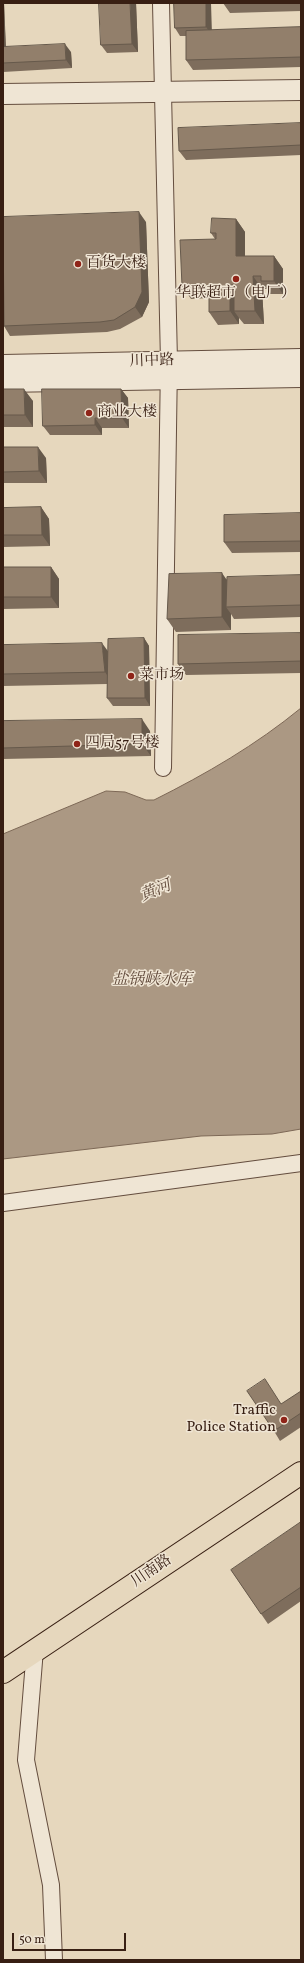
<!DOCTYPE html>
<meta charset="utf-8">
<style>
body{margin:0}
#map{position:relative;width:304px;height:1963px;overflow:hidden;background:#e6d7bd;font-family:Vollkorn,serif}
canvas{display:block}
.frame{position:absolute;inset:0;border:4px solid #381f13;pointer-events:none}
.scale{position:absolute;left:12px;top:1933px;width:114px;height:18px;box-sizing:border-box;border:2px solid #381f13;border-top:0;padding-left:5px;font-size:12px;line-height:14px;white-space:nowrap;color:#381f13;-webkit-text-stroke:3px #efe5d4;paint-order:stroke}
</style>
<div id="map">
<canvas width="304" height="1963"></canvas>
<div class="frame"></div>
<div class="scale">50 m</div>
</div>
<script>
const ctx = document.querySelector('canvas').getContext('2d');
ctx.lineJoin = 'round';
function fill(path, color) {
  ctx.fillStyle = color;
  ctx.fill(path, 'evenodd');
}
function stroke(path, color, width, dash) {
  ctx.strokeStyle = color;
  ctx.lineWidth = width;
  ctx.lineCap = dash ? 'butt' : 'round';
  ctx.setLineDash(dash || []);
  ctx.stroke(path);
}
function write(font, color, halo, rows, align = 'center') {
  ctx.font = font + ' Vollkorn,"Noto Serif SC",serif';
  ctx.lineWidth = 3;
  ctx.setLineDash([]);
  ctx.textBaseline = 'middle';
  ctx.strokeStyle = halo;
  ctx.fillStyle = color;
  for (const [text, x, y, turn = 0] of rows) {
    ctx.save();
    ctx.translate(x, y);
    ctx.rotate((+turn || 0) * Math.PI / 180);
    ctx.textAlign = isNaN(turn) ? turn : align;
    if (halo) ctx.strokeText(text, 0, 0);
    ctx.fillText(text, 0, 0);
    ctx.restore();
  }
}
const water = new Path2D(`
 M301,708V1129L272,1134L201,1136L3,1159V834L106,791L125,792L146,800H154C206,774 256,745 301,708Z`);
fill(water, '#ab9883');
stroke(water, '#7d6856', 1);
const minor = new Path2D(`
 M161,3L169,362L163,768
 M3,1203L301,1163
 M35,1649L26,1760L51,1885L54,1960`);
const tertiary = new Path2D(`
 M3,94L301,90
 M3,365L301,359
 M3,382L301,377`);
const primary = new Path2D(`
 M3,1672L301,1473`);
stroke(minor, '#644d3e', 18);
stroke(tertiary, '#644d3e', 22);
stroke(primary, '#381f13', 24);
stroke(minor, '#efe5d4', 16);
stroke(tertiary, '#efe5d4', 20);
stroke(primary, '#e6d7bd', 22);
fill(new Path2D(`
 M3,3H4L6,47L71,52L72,68L3,72Z
 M136,3L138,52L107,53L101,45Z
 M174,3L212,30L301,27V67L193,70L186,60V36H180L175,28Z
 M223,3H301V11L230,13Z
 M301,123V155L186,160L179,151Z
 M236,219L245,232V256H274L283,269V294H270L267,289H262L264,324H244L239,318V324L218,325L209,312V298L191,299L182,286L215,239L211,233Z
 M146,222L149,302L142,317L120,329L107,332L10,336L4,326Z
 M3,389L33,401V427H3Z
 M121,389L128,398L129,428H102V435H50L43,426Z
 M3,447L46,458L47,483H3Z
 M41,507L49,519L50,546L3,547V508Z
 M301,513V552L232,553L224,542Z
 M3,567H51L59,579V608L3,609Z
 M301,575V617L234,619L231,614V630L176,632L167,619L227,579Z
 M301,633V673L186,675L178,664Z
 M144,638L149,646L150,706H113L107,698V684L3,686V645L108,651Z
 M3,721L150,731L151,756L3,759Z
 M301,1391V1427L280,1441L274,1431L282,1404Z
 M301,1522V1601L268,1624L231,1570Z`), '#7e6d5c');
fill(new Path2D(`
 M3,3H4L6,55L3,51Z
 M130,3H136L138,52L132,44Z
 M206,3H211L212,35L206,27Z
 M65,44L71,52L72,68L66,60Z
 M139,212L146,222L149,302L142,317L135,307Z
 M236,219L245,232V269L236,256Z
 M274,256L283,269V294L274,281Z
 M253,276L262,289L264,324L255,311Z
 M230,285L239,298L234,311L239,318V324L230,311Z
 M24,389L33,401V427L25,415Z
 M121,389L128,398L129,428L122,418Z
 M95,418L102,428V435L95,425Z
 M38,447L46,458L47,483L39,471Z
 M41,507L49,519L50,546L42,535Z
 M51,567L59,579V608L51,597Z
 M222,573L231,586L226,607L231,614V630L222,617Z
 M144,638L149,646L150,706L145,698Z
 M102,643L110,654L113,684L105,672Z
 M142,719L150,731L151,756L142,744Z`), '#66594b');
const building = new Path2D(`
 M99,3H130L132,44L101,45Z
 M174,3H206V27L175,28Z
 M301,27V57L186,60V31Z
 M65,44L66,60L3,63V47Z
 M301,123V145L179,151L178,128Z
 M139,212L142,292L135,307L114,320L100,322L4,326L3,217Z
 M212,218L236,219V256H274V281H261V276H253L255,311H234V285H230V311L209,312V290L201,284L182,286L180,240L216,239V233H211Z
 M3,389H24L25,415H3Z
 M42,389H121L122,418H95V425L43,426Z
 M3,447H38L39,471L3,472Z
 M41,507L42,535H3V508Z
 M301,513V541L224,542V515Z
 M3,567H51V597H3Z
 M222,573V617L167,619L169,574Z
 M301,575V605L226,607L227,577Z
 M301,633V661L178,664V635Z
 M144,638L145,698H107L108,639Z
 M102,643L105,672L3,674V645Z
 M142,719V744L3,748V721Z
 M265,1379L281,1404L301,1391V1413L274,1431L247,1391Z
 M301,1522V1587L261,1614L231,1570Z`);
fill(building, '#927f6b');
stroke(building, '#66594b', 1);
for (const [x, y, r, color] of [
 [78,264,4,"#8f2418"],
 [236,279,4,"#8f2418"],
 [89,413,4,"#8f2418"],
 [131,676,4,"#8f2418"],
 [77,744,4,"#8f2418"],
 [284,1420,4,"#8f2418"]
]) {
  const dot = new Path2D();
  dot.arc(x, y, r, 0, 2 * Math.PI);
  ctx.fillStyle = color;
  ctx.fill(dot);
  stroke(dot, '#efe5d4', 1.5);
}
write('15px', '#381f13', '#efe5d4', [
 ["百货大楼",86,264],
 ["华联超市（电厂）",236,294,"center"],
 ["商业大楼",97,413],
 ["菜市场",139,676],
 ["四局57号楼",85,744],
 ["Traffic",276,1411,"right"],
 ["Police Station",276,1428,"right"]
], 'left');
write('15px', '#381f13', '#efe5d4', [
 ["川中路",152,362,-2],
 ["川南路",152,1572,-34]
]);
write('italic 16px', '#60493a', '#efe5d4', [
 ["黄河",156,892,-22],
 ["盐锅峡水库",152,981]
]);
</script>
